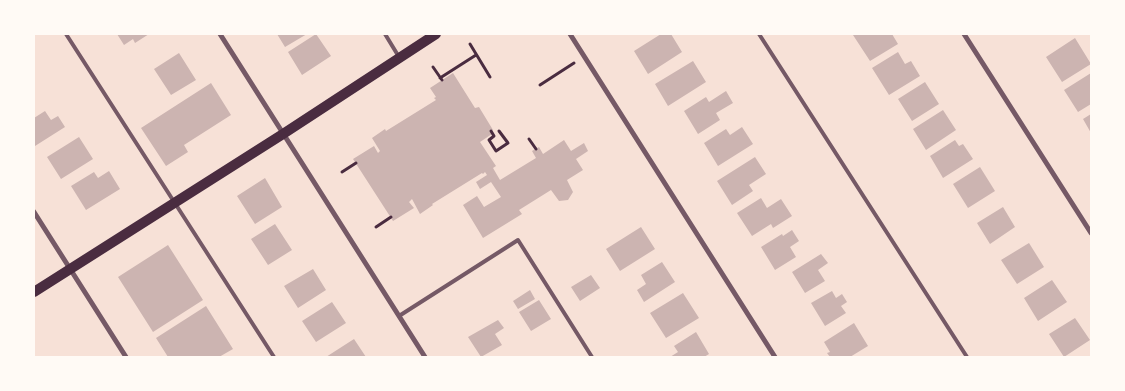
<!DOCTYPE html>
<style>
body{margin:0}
#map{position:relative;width:1125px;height:391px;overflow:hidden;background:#f7e1d7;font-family:Mulish,sans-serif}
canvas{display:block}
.frame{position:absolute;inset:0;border:35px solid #fffaf5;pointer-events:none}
</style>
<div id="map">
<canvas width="1125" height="391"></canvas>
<div class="frame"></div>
</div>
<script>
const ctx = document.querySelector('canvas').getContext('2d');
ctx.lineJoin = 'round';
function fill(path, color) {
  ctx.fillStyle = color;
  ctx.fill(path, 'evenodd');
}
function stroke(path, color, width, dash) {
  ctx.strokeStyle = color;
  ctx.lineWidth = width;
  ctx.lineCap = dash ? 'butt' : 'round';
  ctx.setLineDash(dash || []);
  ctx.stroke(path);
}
fill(new Path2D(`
 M117,34H149L135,43L133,39L124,45Z
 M277,34H307L285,47Z
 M316,34L331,56L302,75L288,52Z
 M661,34H671L682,52L648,74L634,51Z
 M855,34H892L898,44L870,61L853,35Z
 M1075,38L1091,64L1062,82L1046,57Z
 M898,52L905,64L911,61L920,76L889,95L872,68Z
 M179,53L196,80L171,95L154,69Z
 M693,61L706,82L668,106L655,84Z
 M453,73L475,108L479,107L493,130L490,132L492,134L480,142L496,166L493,168L500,180L536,158L532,151L539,147L543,154L564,140L571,151L584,143L588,151L576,159L583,170L567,180L573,192L568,200L559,201L551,190L519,210L522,214L483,238L463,205L477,196L484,207L501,197L491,182L480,189L476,182L487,175L485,172L483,174L482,173L432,204L433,205L420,214L412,199L409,202L414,208L393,221L353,159L374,146L378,153L380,151L372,138L385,129L386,131L436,100L434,98L436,97L430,88Z
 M1091,73V104L1078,112L1064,90Z
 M925,82L939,104L912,121L898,99Z
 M211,83L231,115L184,145L188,152L166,166L141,128Z
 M726,91L733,103L716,113L720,120L698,134L684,111L706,97L709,102Z
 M943,110L956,130L926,150L913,129Z
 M45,111L51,120L58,116L65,127L35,146L34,118Z
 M1091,114V133L1083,119Z
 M742,127L753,144L718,166L704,143L726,129L730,135Z
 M79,137L93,159L61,179L47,157Z
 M955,140L959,146L963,144L973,159L943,178L930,156Z
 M755,157L766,174L749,185L753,191L732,205L717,181Z
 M980,167L995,191L968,208L953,184Z
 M109,171L120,189L86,210L71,186L94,172L98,178Z
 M265,178L282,207L255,224L237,196Z
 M761,198L767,208L781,199L792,216L773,228L771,224L752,236L737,213Z
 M1003,207L1015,227L990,244L977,223Z
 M275,224L292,250L268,265L251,239Z
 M641,227L655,249L620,271L606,249Z
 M792,230L799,241L790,247L796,257L775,270L761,247L782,234L783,236Z
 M1029,243L1044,267L1017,284L1001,260Z
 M168,245L203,300L153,332L118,277Z
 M821,254L828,263L818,270L825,281L805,293L792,272Z
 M662,262L675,282L644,302L637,290L646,284L641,275Z
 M313,269L326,290L298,308L284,286Z
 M591,275L600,288L580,301L571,287Z
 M1052,280L1067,302L1038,321L1024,298Z
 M530,290L535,299L518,309L513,301Z
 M832,291L836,298L842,294L847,302L841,306L846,313L825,326L811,303Z
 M683,293L699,318L666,338L650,313Z
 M539,300L551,319L531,331L519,312Z
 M332,302L346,323L316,342L302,321Z
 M206,306L233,349L219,357H168L156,338Z
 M1075,318L1090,340L1064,357L1049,334Z
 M498,320L504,328L495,334L502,345L481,357L468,337Z
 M854,323L868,346L850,357H830L827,353L830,352L824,342Z
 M696,332L709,354L704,357H670L678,352L674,346Z
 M354,339L366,357H326Z`), '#ccb4b1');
stroke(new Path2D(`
 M470,44L490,77
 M433,67L442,80
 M440,78L476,55
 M540,85L574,63
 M491,131L494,136L489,140L496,151L508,143L499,131
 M529,139L536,149
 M342,172L356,163
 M376,227L391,217`), '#4a2c40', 3);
stroke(new Path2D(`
 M66,34L274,357
 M385,34L399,57
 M759,34L967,357
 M399,316L518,240L592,357`), '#755966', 4);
stroke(new Path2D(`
 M220,34L425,357
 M570,34L775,357
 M964,34L1091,233
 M34,212L126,357`), '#755966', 5);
stroke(new Path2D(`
 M34,292L283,134L436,34`), '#4a2c40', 10);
</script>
